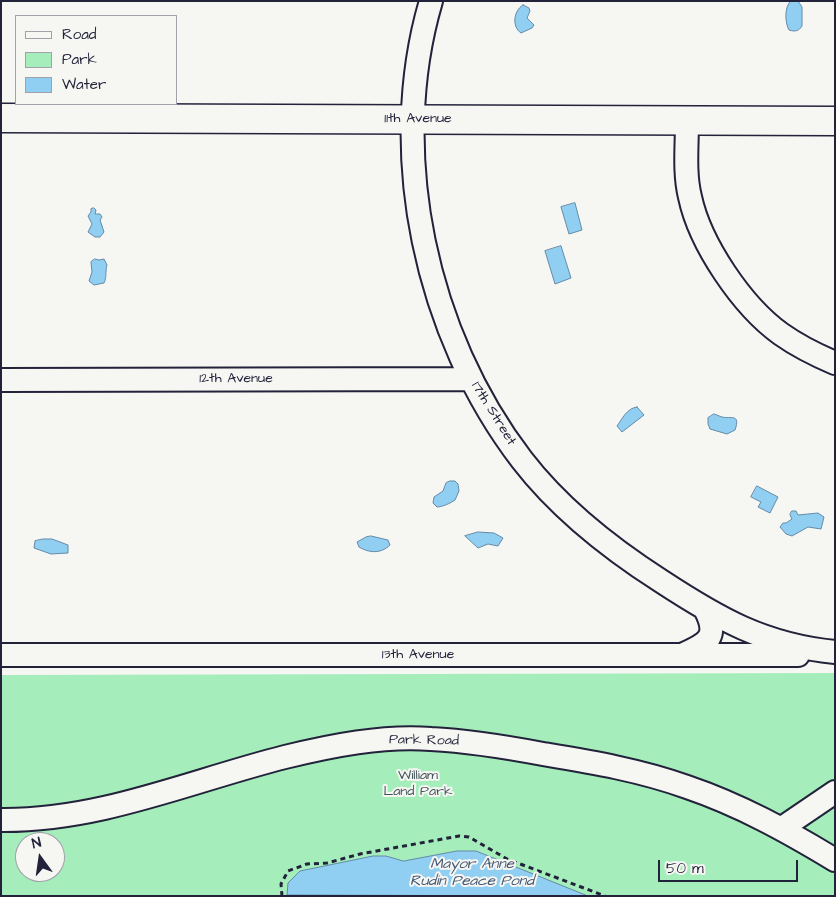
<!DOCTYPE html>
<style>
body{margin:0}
#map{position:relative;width:836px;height:897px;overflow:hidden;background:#f6f6f2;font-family:"Architects Daughter",sans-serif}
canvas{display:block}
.frame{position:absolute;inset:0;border:2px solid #22223b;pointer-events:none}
.legend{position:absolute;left:15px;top:15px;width:162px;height:90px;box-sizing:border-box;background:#f6f6f2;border:1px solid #a1a1a9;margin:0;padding:6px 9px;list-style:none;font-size:15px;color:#22223b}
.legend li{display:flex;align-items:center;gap:10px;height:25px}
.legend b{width:25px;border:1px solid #a1a1a9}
.north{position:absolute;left:15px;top:832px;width:50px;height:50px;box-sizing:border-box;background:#f6f6f2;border:1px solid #a1a1a9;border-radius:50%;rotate:346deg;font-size:14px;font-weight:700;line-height:20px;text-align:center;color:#22223b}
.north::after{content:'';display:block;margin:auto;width:18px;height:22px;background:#22223b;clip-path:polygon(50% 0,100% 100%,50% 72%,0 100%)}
.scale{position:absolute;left:658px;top:860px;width:140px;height:22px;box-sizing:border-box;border:2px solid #22223b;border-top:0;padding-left:6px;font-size:15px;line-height:18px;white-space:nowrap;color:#22223b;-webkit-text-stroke:4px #f6f6f2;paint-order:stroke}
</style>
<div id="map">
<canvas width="836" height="897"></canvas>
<div class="frame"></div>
<ul class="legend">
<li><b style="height:6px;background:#f6f6f2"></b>Road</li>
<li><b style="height:14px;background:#a5eebc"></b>Park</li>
<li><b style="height:14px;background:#90cff1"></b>Water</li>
</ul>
<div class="north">N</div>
<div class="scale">50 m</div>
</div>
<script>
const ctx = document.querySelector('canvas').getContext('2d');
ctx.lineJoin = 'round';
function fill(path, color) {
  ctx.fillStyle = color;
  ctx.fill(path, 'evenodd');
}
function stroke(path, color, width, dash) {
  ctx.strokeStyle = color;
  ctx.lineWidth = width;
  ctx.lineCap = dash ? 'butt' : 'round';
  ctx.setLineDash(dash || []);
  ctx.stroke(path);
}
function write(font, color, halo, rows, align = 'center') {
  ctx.font = font + ' "Architects Daughter",sans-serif';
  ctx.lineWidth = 4;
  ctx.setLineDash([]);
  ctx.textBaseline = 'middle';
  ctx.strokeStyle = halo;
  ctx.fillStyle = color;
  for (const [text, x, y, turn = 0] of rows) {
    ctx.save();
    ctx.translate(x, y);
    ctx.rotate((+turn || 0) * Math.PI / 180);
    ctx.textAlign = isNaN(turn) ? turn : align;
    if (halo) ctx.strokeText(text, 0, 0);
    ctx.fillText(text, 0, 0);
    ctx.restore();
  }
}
fill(new Path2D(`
 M835,673V896H1V675ZM25,842H55V872H25Z`), '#a5eebc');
const water = new Path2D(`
 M791,1H798L802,7V26C799,31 795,32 789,30C785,23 784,6 791,1Z
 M523,5L529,8L530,11L527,18L534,25L532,28L521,33C512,27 513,11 523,5Z
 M575,203L582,230L569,234L561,207Z
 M94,208L96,210L95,214H100L102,217L100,220L104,232L100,237H95L88,232L92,224L88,216L91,212V209Z
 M561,246L571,278L555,284L545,251Z
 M95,259L99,260L104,259L107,265C105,272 107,277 104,283L94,285L89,281L92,272L91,262Z
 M637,407L644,415L622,432L617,426C622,419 627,408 637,407Z
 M714,414C717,415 719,416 722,417C730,419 741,413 735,430L727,434L710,429L708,424V418Z
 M450,481H455L458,484L459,491L455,500C451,503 442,507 437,507L433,503L434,497L443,491L446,483Z
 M757,486L778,497L770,513L758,507L761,502L751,497Z
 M792,511H796L798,515L818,513L824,517L821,529L808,527L792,536L786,534L780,527L783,523H786L792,519L790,515Z
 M478,532L494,533L503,538L498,546L488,544L478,548L465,536Z
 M371,536L388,540L390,545C381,554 369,553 359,547L357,542L366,537Z
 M43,539H52L68,545V553L51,554L34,548L35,541Z
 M457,851H476L588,896L287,895L288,883L300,871L373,856H386L403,861Z`);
fill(water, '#90cff1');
stroke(water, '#648aa8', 1);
const street = new Path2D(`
 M431,1C386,153 426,335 522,460C559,508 611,549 661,581C719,619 764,645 835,652
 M687,121C687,146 684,173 690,197C700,244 742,306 781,334C798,346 816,355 835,363
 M1,380L470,379
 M684,654C709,643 719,636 705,609
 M1,655H798
 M1,820C100,821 190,781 285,757C330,746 384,735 431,739C469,741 506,747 543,754C591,762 640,770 687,787C740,805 787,831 835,860
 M782,828L835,792`);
const secondary = new Path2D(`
 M1,118L835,121`);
stroke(street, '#22223b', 26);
stroke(secondary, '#22223b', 31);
stroke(new Path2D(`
 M282,896L281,884L288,871L307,864L327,863L360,854L459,836L469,837L507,859L605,896`), '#22223b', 3, [5, 4]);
stroke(street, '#f6f6f2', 22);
stroke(secondary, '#f6f6f2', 28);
write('14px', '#22223b', '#f6f6f2', [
 ["11th Avenue",418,119],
 ["12th Avenue",236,379],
 ["17th Street",493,414,58],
 ["13th Avenue",418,655],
 ["Park Road",424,741,1]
]);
write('14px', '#43555b', '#f6f6f2', [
 ["William",418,776],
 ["Land Park",418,792]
]);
write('italic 15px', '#435672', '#f6f6f2', [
 ["Mayor Anne",472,865],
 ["Rudin Peace Pond",472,882]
]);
</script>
